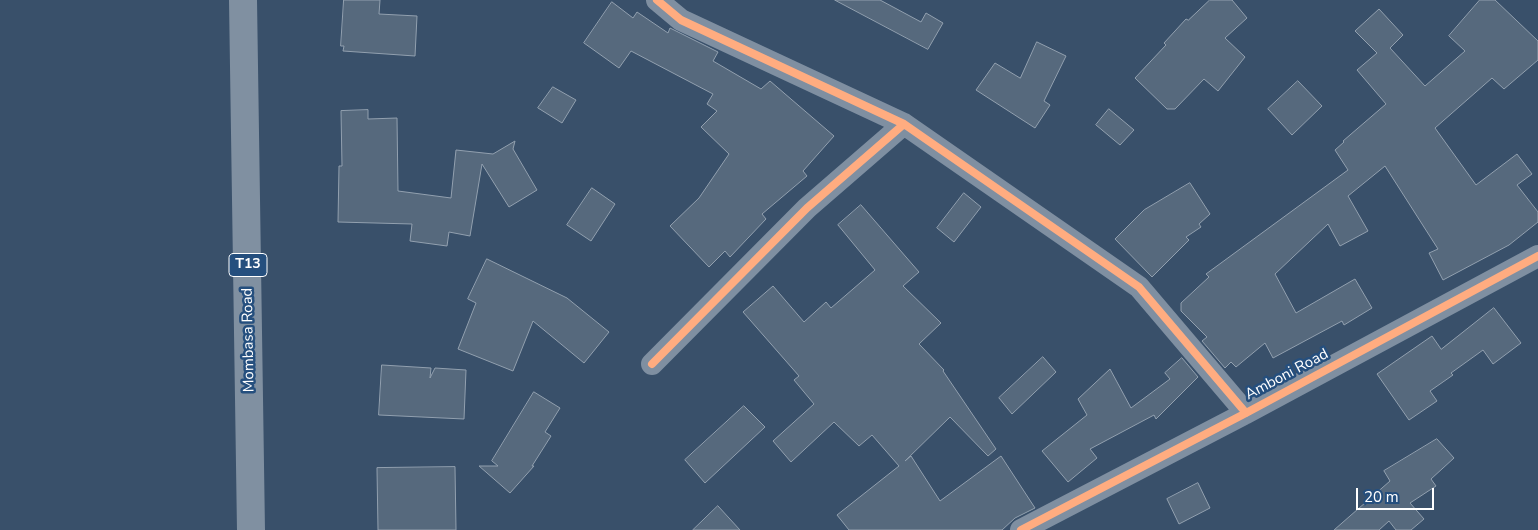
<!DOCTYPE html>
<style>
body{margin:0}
#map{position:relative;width:1538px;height:530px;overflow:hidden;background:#39506a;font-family:"Nunito Sans",sans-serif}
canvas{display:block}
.scale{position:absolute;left:1356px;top:488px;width:78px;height:22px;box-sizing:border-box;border:2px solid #fff;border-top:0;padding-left:6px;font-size:15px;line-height:18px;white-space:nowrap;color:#fff;-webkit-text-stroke:4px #254f7e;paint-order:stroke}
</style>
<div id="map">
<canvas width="1538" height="530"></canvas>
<div class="scale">20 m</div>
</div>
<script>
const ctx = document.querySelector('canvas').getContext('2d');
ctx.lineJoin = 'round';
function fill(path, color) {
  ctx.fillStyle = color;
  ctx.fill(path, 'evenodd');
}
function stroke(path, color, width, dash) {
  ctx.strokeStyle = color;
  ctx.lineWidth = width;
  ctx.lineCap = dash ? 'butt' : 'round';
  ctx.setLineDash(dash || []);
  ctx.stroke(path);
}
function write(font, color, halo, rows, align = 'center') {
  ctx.font = font + ' "Nunito Sans",sans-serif';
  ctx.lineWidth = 5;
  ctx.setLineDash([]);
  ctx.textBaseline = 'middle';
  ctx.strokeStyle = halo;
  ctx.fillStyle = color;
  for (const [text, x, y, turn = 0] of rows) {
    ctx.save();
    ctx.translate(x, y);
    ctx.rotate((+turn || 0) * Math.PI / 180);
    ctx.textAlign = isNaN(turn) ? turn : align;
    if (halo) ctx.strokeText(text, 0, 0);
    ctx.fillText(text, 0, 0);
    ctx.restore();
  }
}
const building = new Path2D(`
 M344,0H380L379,14L417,16L415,56L343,51L344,46H341Z
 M835,0H880L921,22L926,13L943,23L928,49Z
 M1210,0H1232L1247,18L1225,38L1245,57L1218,91L1204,79L1175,109H1167L1135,78L1166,45L1164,43L1186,19L1188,20Z
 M1480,0H1495L1538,41V60L1504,89L1492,78L1435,128L1476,185L1517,154L1532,174L1517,185L1538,212V222L1509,245L1443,280L1429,253L1438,249L1385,166L1348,196L1368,231L1340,246L1328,224L1275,274L1296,313L1355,279L1372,308L1344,325L1342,321L1273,358L1265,343L1236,367L1231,362L1225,368L1202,341L1207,337L1181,311V303L1209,277L1206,274L1348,170L1335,150L1344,142L1343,141L1386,104L1357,70L1377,53L1355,31L1379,9L1403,35L1390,48L1425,86L1465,51L1449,36Z
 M612,2L633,18L637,12L668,33L670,28L718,52L713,61L761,89L770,81L834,136L803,171L807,176L762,214L766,219L730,257L725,251L709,267L670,226L699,198L729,154L701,127L717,111L707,104L713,94L631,51L619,68L584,43Z
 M1037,42L1066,56L1044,101L1050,105L1035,128L976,90L995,63L1020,78Z
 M1298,81L1322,106L1292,135L1268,109Z
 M553,87L576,100L562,123L538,108Z
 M1109,109L1134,130L1120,145L1096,125Z
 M368,110V119L397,118L398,191L451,198L456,150L493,154L515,141L513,149L537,190L509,207L482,164L470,236L449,232L447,246L410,241L412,224L338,222L339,166H342L341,111Z
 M1190,183L1210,214L1199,224L1201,227L1186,237L1189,240L1152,277L1115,239L1144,210Z
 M592,188L615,204L591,241L567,225Z
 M964,193L981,207L954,242L937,228Z
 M861,205L919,272L903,286L941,323L919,344L944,370L943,371L996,449L988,456L950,417L905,461L911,456L940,501L1001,456L1035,508L1015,518L1002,530H849L837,515L899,466L872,435L859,446L834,422L791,462L773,441L814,404L794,380L799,376L743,312L773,286L804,322L826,302L831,308L875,270L838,225Z
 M487,259L567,298L609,332L584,363L533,321L513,371L458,349L476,303L468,299Z
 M1494,308L1521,343L1493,364L1483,350L1451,373L1453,375L1430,391L1437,401L1409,420L1377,374L1432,336L1441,349Z
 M1043,357L1056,372L1012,414L999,398Z
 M1182,358L1198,377L1156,419L1154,415L1090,449L1097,458L1068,482L1042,451L1087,415L1078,399L1110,369L1131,408L1170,379L1165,373Z
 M382,365L431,368L430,378L435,368L466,370L464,419L379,415Z
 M534,392L560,408L545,432L551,436L532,466H534L510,493L479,466H498L492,461Z
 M744,406L765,427L705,483L685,460Z
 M1437,439L1454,458L1431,479L1436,486L1410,503L1424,519L1411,530H1396L1389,521L1379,530H1334L1390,481L1384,471Z
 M455,467L456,530H378L377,468Z
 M1198,483L1210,508L1179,524L1167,499Z
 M718,506L740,530H693Z`);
fill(building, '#56697d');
stroke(building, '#92a0af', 1);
stroke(new Path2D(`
 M657,0L681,20L904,124L1139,287L1246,413
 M652,364L807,208L904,124
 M1021,530L1246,413L1538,256`), '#7f8fa1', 22);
stroke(new Path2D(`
 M243,0L251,530`), '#8090a1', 28);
stroke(new Path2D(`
 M657,0L681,20L904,124L1139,287L1246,413
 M652,364L807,208L904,124
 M1021,530L1246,413L1538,256`), '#ffac80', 8);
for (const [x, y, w] of [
 [248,265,38]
]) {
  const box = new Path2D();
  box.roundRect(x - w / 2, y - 11.5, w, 23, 4);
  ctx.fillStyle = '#254f7e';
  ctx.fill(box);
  stroke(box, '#fff', 1);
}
write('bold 14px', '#fff', null, [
 ["T13",248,265]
]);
write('15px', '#fff', '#254f7e', [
 ["Mombasa Road",249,340,-91],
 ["Amboni Road",1287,375,-28]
]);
</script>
